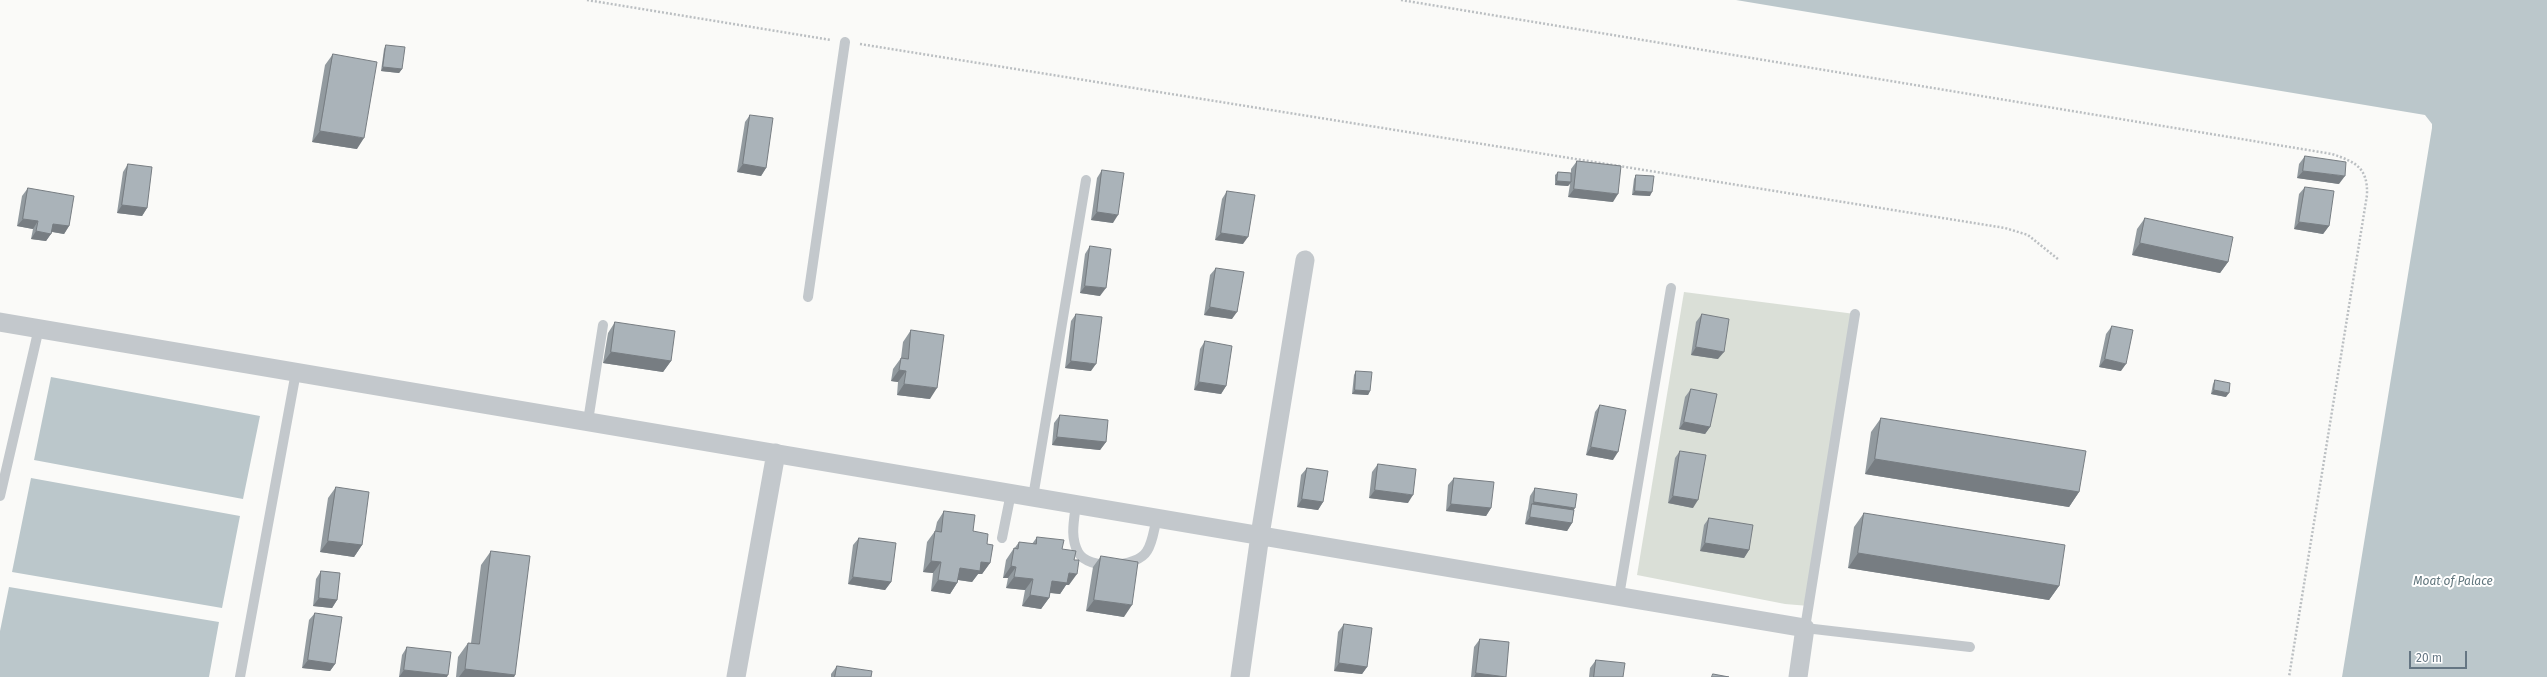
<!DOCTYPE html>
<style>
body{margin:0}
#map{position:relative;width:2547px;height:677px;overflow:hidden;background:#fafaf8;font-family:"Fira Sans",sans-serif}
canvas{display:block}
.scale{position:absolute;left:2409px;top:651px;width:58px;height:18px;box-sizing:border-box;border:2px solid #657683;border-top:0;padding-left:5px;font-size:12px;line-height:14px;white-space:nowrap;color:#657683;-webkit-text-stroke:3px #fff;paint-order:stroke}
</style>
<div id="map">
<canvas width="2547" height="677"></canvas>
<div class="scale">20 m</div>
</div>
<script>
const ctx = document.querySelector('canvas').getContext('2d');
ctx.lineJoin = 'round';
function fill(path, color) {
  ctx.fillStyle = color;
  ctx.fill(path, 'evenodd');
}
function stroke(path, color, width, dash) {
  ctx.strokeStyle = color;
  ctx.lineWidth = width;
  ctx.lineCap = dash ? 'butt' : 'round';
  ctx.setLineDash(dash || []);
  ctx.stroke(path);
}
function write(font, color, halo, rows, align = 'center') {
  ctx.font = font + ' "Fira Sans",sans-serif';
  ctx.lineWidth = 4;
  ctx.setLineDash([]);
  ctx.textBaseline = 'middle';
  ctx.strokeStyle = halo;
  ctx.fillStyle = color;
  for (const [text, x, y, turn = 0] of rows) {
    ctx.save();
    ctx.translate(x, y);
    ctx.rotate((+turn || 0) * Math.PI / 180);
    ctx.textAlign = isNaN(turn) ? turn : align;
    if (halo) ctx.strokeText(text, 0, 0);
    ctx.fillText(text, 0, 0);
    ctx.restore();
  }
}
fill(new Path2D(`
 M1684,292L1855,314L1809,606L1785,604L1637,575Z`), '#dadfd7');
fill(new Path2D(`
 M1736,0H2547V677H2342L2432,128V124L2425,115Z
 M51,377L260,416L243,499L34,460Z
 M31,478L240,516L222,608L12,572Z
 M9,587L219,622L209,677H0V631Z`), '#bbc7cb');
stroke(new Path2D(`
 M587,0L831,40
 M1401,0L2332,154C2356,162 2368,168 2367,195L2289,677
 M860,44L2005,228L2028,235L2058,259`), '#bbbfc2', 2.5, [2, 2]);
stroke(new Path2D(`
 M808,297L845,42
 M1855,314L1805,628L1970,647
 M588,421L603,325
 M0,496L39,328
 M1033,497L1086,180
 M1076,504C1074,521 1070,537 1078,552C1088,571 1137,568 1147,551C1153,542 1154,528 1157,518
 M1002,538L1011,493
 M1619,596L1671,288
 M240,677L296,372`), '#c3c8cc', 10);
stroke(new Path2D(`
 M0,322L1805,628L1798,677
 M736,677L776,453
 M1240,677L1260,535L1305,260`), '#c3c8cc', 19);
fill(new Path2D(`
 M386,45L402,69L399,73L381,71L384,49Z
 M333,54L357,149L312,142L325,65Z
 M750,115L766,168L761,176L737,172L745,122Z
 M2305,156L2339,184L2297,178L2299,164Z
 M1577,161L1613,202L1568,197L1570,184L1568,186L1555,185V175L1558,172L1571,173V169Z
 M128,164L147,208L142,216L117,213L123,172Z
 M1102,170L1113,223L1091,220L1097,178Z
 M1636,175L1650,196L1632,195L1634,179Z
 M2305,187L2329,226L2323,234L2294,229L2299,194Z
 M28,188L69,226L64,234L52,232L46,241L31,239L33,229L17,226L22,196Z
 M1227,191L1243,244L1215,240L1222,199Z
 M2145,218L2228,262L2220,273L2132,255L2137,229Z
 M1090,246L1100,296L1080,293L1085,254Z
 M1216,268L1232,319L1204,315L1210,275Z
 M1076,314L1091,371L1065,368L1071,321Z
 M1702,314L1718,359L1691,355L1696,322Z
 M615,322L671,361L663,372L603,363L608,333Z
 M2112,326L2121,371L2099,367L2106,334Z
 M911,330L930,399L897,395L898,382L891,381L893,369L901,358L903,342Z
 M1205,341L1226,386L1221,394L1194,390L1200,349Z
 M1356,371L1370,391L1368,395L1352,394L1354,375Z
 M2215,380L2226,397L2211,394L2213,384Z
 M1691,389L1710,427L1705,434L1679,429L1685,397Z
 M1600,405L1613,460L1586,455L1595,412Z
 M1060,415L1106,442L1100,450L1052,445L1054,423Z
 M1881,418L2079,492L2069,507L1865,474L1871,432Z
 M1680,451L1693,508L1668,503L1675,458Z
 M1378,464L1408,503L1369,498L1372,472Z
 M1307,468L1323,502L1318,510L1297,507L1301,475Z
 M1454,478L1491,508L1486,516L1446,511L1448,485Z
 M336,487L362,545L354,557L320,552L328,498Z
 M1535,488L1574,510L1572,523L1567,531L1525,524L1527,512L1528,509L1530,496Z
 M944,511L973,531L987,544L990,563L982,574H978L972,582L958,580L957,583L950,594L931,591L933,573L923,572L927,542L935,531L937,522Z
 M1864,513L2059,586L2049,600L1848,568L1854,527Z
 M1709,518L1749,550L1744,558L1700,551L1704,525Z
 M1037,537L1062,549L1069,585H1066L1060,594L1050,593L1049,598L1041,609L1022,606L1025,590L1006,588L1008,578H1003L1006,560L1014,548V549L1019,542L1032,544Z
 M859,538L891,582L885,590L848,584L853,545Z
 M491,551L515,675L514,677H456L458,657L468,643H471L481,565Z
 M1101,556L1124,617L1086,611L1093,567Z
 M321,571L337,600L332,608L313,606L316,579Z
 M315,613L335,664L330,671L302,668L309,620Z
 M1344,624L1367,667L1362,674L1334,671L1338,632Z
 M1480,639L1506,677H1471L1474,647Z
 M407,647L447,677H399L402,655Z
 M1596,660L1623,677H1589L1590,668Z
 M837,666L871,677H831V674Z`), '#929a9f');
fill(new Path2D(`
 M383,67L402,69L399,73L381,71Z
 M320,131L364,138L357,149L312,142Z
 M743,164L766,168L761,176L737,172Z
 M2303,171L2345,176L2339,184L2297,178Z
 M1557,181L1571,182L1568,186L1555,185Z
 M1574,189L1618,194L1613,202L1568,197Z
 M1635,191L1652,192L1650,196L1632,195Z
 M122,205L147,208L142,216L117,213Z
 M1097,212L1118,215L1113,223L1091,220Z
 M23,219L38,221L33,229L17,226Z
 M2299,222L2329,226L2323,234L2294,229Z
 M53,224L69,226L64,234L48,231Z
 M36,231L51,234L46,241L31,239Z
 M1221,233L1248,237L1243,244L1215,240Z
 M2140,243L2228,262L2220,273L2132,255Z
 M1085,286L1106,288L1100,296L1080,293Z
 M1210,307L1237,312L1232,319L1204,315Z
 M1696,347L1724,352L1718,359L1691,355Z
 M611,352L671,361L663,372L603,363Z
 M2105,359L2126,364L2121,371L2099,367Z
 M1071,361L1096,364L1091,371L1065,368Z
 M899,370L906,371L898,382L891,381Z
 M1199,382L1226,386L1221,394L1194,390Z
 M904,384L937,388L930,399L897,395Z
 M1355,390L1370,391L1368,395L1352,394Z
 M2214,390L2229,393L2226,397L2211,394Z
 M1684,422L1710,427L1705,434L1679,429Z
 M1057,437L1106,442L1100,450L1052,445Z
 M1591,447L1618,452L1613,460L1586,455Z
 M1875,459L2079,492L2069,507L1865,474Z
 M1375,490L1413,495L1408,503L1369,498Z
 M1673,496L1698,500L1693,508L1668,503Z
 M1302,499L1323,502L1318,510L1297,507Z
 M1534,502L1575,508L1570,516L1532,504Z
 M1451,504L1491,508L1486,516L1446,511Z
 M1530,517L1572,523L1567,531L1525,524Z
 M328,541L362,545L354,557L320,552Z
 M1705,543L1749,550L1744,558L1700,551Z
 M1858,553L2059,586L2049,600L1848,568Z
 M931,561L941,562L933,573L923,572Z
 M981,562L990,563L982,574H978L972,582L952,579L960,568Z
 M1011,566L1016,567L1008,578H1003Z
 M1069,573L1077,574L1069,585H1066L1060,594L1044,592L1052,581Z
 M853,577L891,582L885,590L848,584Z
 M1014,577L1033,579L1025,590L1006,588Z
 M938,580L957,583L950,594L931,591Z
 M1030,595L1049,598L1041,609L1022,606Z
 M319,598L337,600L332,608L313,606Z
 M1094,600L1132,605L1124,617L1086,611Z
 M308,660L335,664L330,671L302,668Z
 M1339,663L1367,667L1362,674L1334,671Z
 M465,669L515,675L514,677H459Z
 M404,670L448,675L447,677H399Z
 M1476,673L1506,677H1474Z`), '#777d82');
const building = new Path2D(`
 M386,45L405,47L402,69L383,67Z
 M333,54L377,62L364,138L320,131Z
 M750,115L773,118L766,168L743,164Z
 M2305,156L2346,162L2345,176L2303,171Z
 M1577,161L1621,166L1618,194L1574,189Z
 M128,164L152,167L147,208L122,205Z
 M1102,170L1124,173L1118,215L1097,212Z
 M1558,172L1571,173V182L1557,181Z
 M1636,175L1654,176L1652,192L1635,191Z
 M2305,187L2334,191L2329,226L2299,222Z
 M28,188L74,196L69,226L53,224L51,234L36,231L38,221L23,219Z
 M1227,191L1255,195L1248,237L1221,233Z
 M2145,218L2233,237L2228,262L2140,243Z
 M1090,246L1111,249L1106,288L1085,286Z
 M1216,268L1244,272L1237,312L1210,307Z
 M1076,314L1102,317L1096,364L1071,361Z
 M1702,314L1729,319L1724,352L1696,347Z
 M615,322L675,331L671,361L611,352Z
 M2112,326L2133,330L2126,364L2105,359Z
 M911,330L944,335L937,388L904,384L906,371L899,370L901,358L908,359Z
 M1205,341L1232,346L1226,386L1199,382Z
 M1356,371L1372,372L1370,391L1355,390Z
 M2215,380L2230,383L2229,393L2214,390Z
 M1691,389L1717,394L1710,427L1684,422Z
 M1600,405L1626,410L1618,452L1591,447Z
 M1060,415L1108,420L1106,442L1057,437Z
 M1881,418L2086,451L2079,492L1875,459Z
 M1680,451L1706,455L1698,500L1673,496Z
 M1378,464L1416,469L1413,495L1375,490Z
 M1307,468L1328,471L1323,502L1302,499Z
 M1454,478L1494,482L1491,508L1451,504Z
 M336,487L369,492L362,545L328,541Z
 M1535,488L1577,494L1575,508L1534,502Z
 M1532,504L1574,510L1572,523L1530,517Z
 M944,511L975,515L973,531L988,534L987,544L993,545L990,563L981,562L980,571L960,568L957,583L938,580L941,562L931,561L935,531L941,532Z
 M1864,513L2065,545L2059,586L1858,553Z
 M1709,518L1753,525L1749,550L1705,543Z
 M1037,537L1064,540L1062,549L1076,551L1074,560H1079L1077,574L1069,573L1067,583L1052,581L1049,598L1030,595L1033,579L1014,577L1016,567L1011,566L1014,548L1018,549L1019,542L1036,544Z
 M859,538L896,543L891,582L853,577Z
 M491,551L530,556L515,675L465,669L468,643L479,644Z
 M1101,556L1138,562L1132,605L1094,600Z
 M321,571L340,573L337,600L319,598Z
 M315,613L342,617L335,664L308,660Z
 M1344,624L1372,628L1367,667L1339,663Z
 M1480,639L1509,642L1506,677L1476,673Z
 M407,647L451,652L448,675L404,670Z
 M1596,660L1625,663L1623,677H1594Z
 M837,666L872,671L871,677H835Z
 M1713,674L1729,677H1712Z`);
fill(building, '#aab3b9');
stroke(building, '#777d82', 1);
write('italic 12px', '#60757c', '#fff', [
 ["Moat of Palace",2453,582]
]);
</script>
